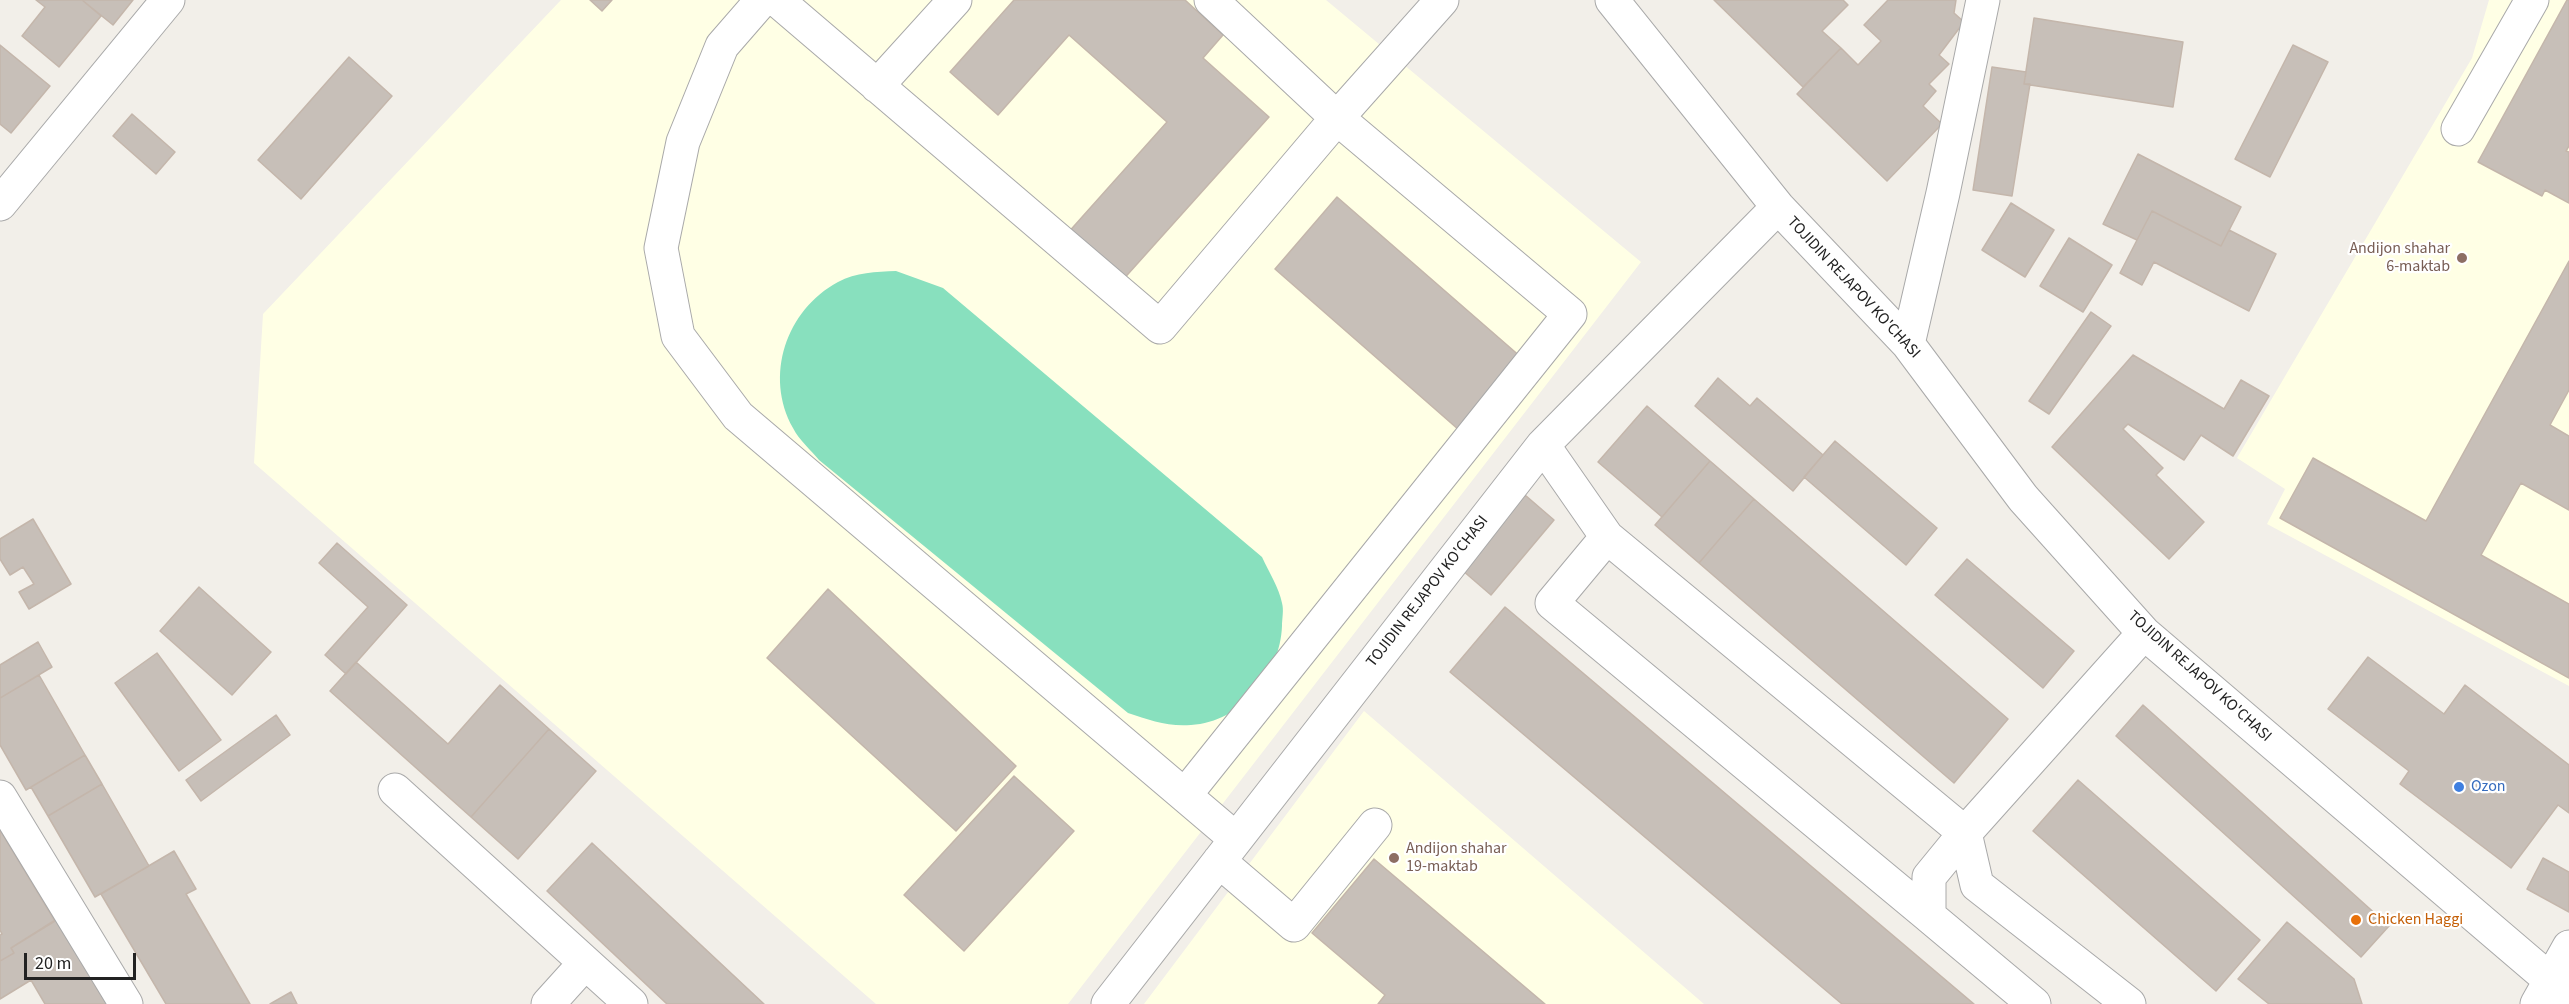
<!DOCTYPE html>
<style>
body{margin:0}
#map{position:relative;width:2569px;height:1004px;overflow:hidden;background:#f2efe9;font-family:"Source Sans 3",sans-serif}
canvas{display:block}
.scale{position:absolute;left:24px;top:953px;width:112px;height:27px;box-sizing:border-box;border:3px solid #222;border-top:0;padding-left:8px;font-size:18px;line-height:21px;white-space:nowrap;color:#222;-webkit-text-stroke:4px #fff;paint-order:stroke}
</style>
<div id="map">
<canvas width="2569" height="1004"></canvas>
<div class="scale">20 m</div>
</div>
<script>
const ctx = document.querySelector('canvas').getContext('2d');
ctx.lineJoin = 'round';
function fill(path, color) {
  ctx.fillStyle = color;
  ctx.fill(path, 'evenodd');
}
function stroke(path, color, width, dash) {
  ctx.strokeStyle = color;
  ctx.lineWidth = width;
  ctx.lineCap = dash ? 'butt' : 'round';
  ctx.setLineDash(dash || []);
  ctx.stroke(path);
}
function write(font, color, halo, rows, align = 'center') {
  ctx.font = font + ' "Source Sans 3",sans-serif';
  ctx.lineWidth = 4.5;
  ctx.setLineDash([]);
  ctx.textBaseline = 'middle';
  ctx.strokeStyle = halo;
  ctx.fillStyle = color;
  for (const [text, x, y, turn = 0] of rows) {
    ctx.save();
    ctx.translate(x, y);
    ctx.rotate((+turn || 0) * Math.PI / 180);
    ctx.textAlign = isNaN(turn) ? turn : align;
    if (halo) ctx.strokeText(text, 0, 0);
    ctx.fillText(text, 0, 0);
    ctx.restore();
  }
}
fill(new Path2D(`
 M561,0H1326L1641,262L1068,1004H876L254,463L263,314Z
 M2489,0H2569V686L2267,524L2285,489L2237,458L2472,58Z
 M1364,711L1704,1004H1144Z`), '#ffffe5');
fill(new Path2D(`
 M896,271L943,288L1262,557C1269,572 1279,588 1282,603C1284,610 1282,619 1282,626C1280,674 1242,722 1191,725C1168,727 1149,720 1128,713L819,460C811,450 799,440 793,428C764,376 786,310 838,282C856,272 876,272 896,271Z`), '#88e0be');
const building = new Path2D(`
 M36,0H82L101,16L59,67L22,36L45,7Z
 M82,0H133L113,25Z
 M590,0H612L602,11Z
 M1014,0H1185L1223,35L1203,58L1269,117L1120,283L1066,235L1167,122L1069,35L998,115L950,72Z
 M1714,0H1843L1848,5L1822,31L1841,48L1803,87Z
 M1888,0H1956L1954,13L1964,22L1939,55L1949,64L1929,84L1936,91L1923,106L1942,124L1887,181L1797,94L1841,48L1858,65L1881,41L1864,25Z
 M2567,0H2569V146L2566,151L2569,152V203L2545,190L2542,196L2478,162Z
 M2034,18L2183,42L2173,107L2024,84Z
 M0,45L50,86L11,133L0,124Z
 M2293,45L2328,62L2270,177L2235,159Z
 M349,57L392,96L301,199L258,160Z
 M1992,67L2026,72L2024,84H2030L2012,196L1973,190Z
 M132,114L175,152L156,174L113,136Z
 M2138,154L2241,207L2221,246L2152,211L2137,240L2103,224Z
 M1337,197L1522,358L1459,430L1275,269Z
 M2011,203L2054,230L2025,277L1982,250Z
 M2152,211L2221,246L2229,230L2276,254L2249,311L2154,262L2142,285L2120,273Z
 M2069,238L2112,265L2083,312L2040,286Z
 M2569,261V390L2550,425L2569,436V510L2521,483L2481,555L2569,604V678L2280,518L2313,458L2426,521Z
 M2091,312L2111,326L2049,414L2029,401Z
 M2133,355L2224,409L2241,380L2269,396L2233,456L2201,435L2184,460L2128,424L2123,429L2163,468L2156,475L2204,522L2169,559L2052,447Z
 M1718,378L1750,406L1757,398L1823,455L1793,491L1695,406Z
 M1647,406L1710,461L1662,517L1598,462Z
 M1835,441L1937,528L1906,565L1804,477Z
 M1710,461L1754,499L1699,563L1655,525Z
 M1525,495L1554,520L1491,595L1462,570Z
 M1754,499L2008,719L1954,783L1699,563Z
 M33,519L71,584L29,609L19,592L34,584L23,567L10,575L0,559V539Z
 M337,543L407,605L346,674L325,655L368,607L319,563Z
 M1967,559L2074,651L2043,688L1935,595Z
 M199,587L271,652L232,695L160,631Z
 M828,589L1016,766L956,831L767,658Z
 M1505,607L1974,1004H1842L1450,672Z
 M38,642L52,667L0,698V665Z
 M157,653L221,740L179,771L115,683Z
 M2368,657L2444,714L2465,685L2569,765V813L2558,805L2511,868L2400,784L2409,771L2328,709Z
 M356,662L448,744L500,685L549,729L471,817L330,691Z
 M39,675L85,755L26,790L0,745V698Z
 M2143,705L2389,926L2361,957L2116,736Z
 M276,715L290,735L201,801L186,780Z
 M549,729L596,771L518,859L471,817Z
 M85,755L102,784L48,816L31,787Z
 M1014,776L1074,831L964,951L904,895Z
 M2078,780L2260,940L2216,991L2033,831Z
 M102,784L149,866L95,897L48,816Z
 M0,830L55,921L11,948L14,953L0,961V935L2,934L0,930Z
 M592,843L764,1004H667L547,891Z
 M174,851L196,889L186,894L250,1004H166L101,894Z
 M2543,858L2569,872V912L2527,889Z
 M1374,859L1545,1004H1378L1385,995L1312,933Z
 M60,917L113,1004H45L31,980L0,999V961L14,953L11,948Z
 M2287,922L2354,979L2362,1004H2269L2238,979Z
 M291,992L297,1004H270Z`);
fill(building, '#c7bfb8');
stroke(building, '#c4b6ab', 1.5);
const minor = new Path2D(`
 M762,0L722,46L683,142L661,248L678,336L738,416L1236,839
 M777,0L1160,327L1337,118L1570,314L1185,795
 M1211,0L1337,118L1442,0
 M1612,0L1778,207L1908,344L2023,498L2144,633L2569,996
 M877,86L955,0
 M2458,129L2532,0
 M0,204L168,0
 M1908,344L1943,193L1983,0
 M1543,445L1607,537L1965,833L1929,877V916L2034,1004
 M1607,537L1552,603L1929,916
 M395,790L631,1004
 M0,797L126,1004
 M1219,861L1294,925L1375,825
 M548,1004L585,963
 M1108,1004L1543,445L1778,207
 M2129,1004L1977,885L1965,833L2144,633
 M2537,1004L2569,947`);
stroke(minor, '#a9a9a9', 35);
stroke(minor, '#fff', 33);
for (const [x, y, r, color] of [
 [2462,258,6,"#8d6e63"],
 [2459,787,6,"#3f7fe0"],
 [1394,858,6,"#8d6e63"],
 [2356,920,6,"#e8710a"]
]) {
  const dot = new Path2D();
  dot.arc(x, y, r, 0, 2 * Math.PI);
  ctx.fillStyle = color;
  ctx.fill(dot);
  stroke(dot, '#fff', 2);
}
write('16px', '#785e54', '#fff', [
 ["Andijon shahar",2450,249],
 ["6-maktab",2450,267],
 ["Andijon shahar",1406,849,"left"],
 ["19-maktab",1406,867,"left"]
], 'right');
write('16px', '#222', '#fff', [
 ["TOJIDIN REJAPOV KO'CHASI",1853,288,47],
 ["TOJIDIN REJAPOV KO'CHASI",1428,592,-52],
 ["TOJIDIN REJAPOV KO'CHASI",2199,677,42]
]);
write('16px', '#366cbe', '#fff', [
 ["Ozon",2471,787]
], 'left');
write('16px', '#c56008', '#fff', [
 ["Chicken Haggi",2368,920]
], 'left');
</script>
